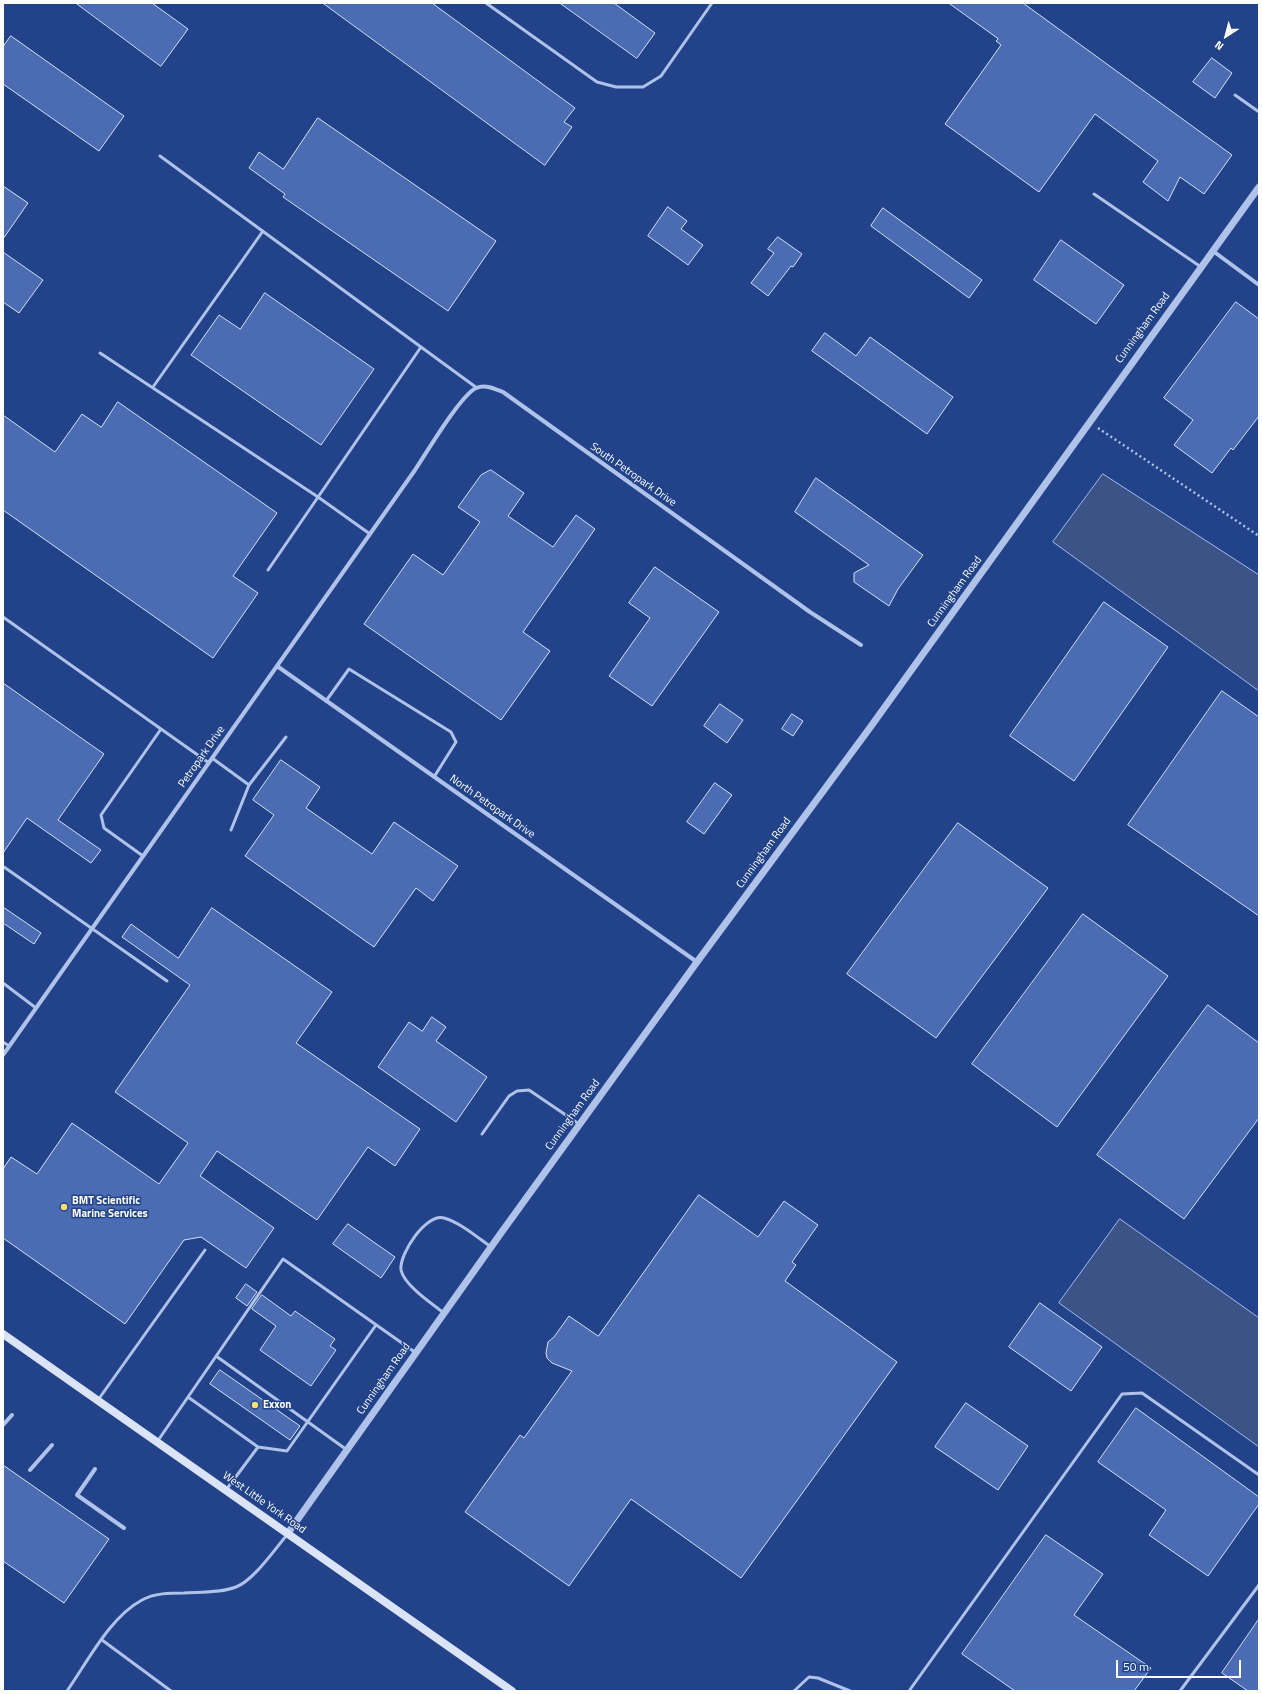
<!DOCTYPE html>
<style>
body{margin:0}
#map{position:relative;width:1262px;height:1694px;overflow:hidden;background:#22438a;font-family:"Titillium Web",sans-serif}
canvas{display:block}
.frame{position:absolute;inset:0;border:4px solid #fff;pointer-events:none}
.north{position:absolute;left:1206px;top:16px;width:40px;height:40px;-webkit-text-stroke:3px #22438a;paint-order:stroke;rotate:216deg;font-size:11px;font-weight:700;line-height:16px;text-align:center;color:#fff}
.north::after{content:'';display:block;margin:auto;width:14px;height:18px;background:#fff;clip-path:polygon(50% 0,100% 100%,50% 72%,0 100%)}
.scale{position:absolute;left:1116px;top:1660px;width:125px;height:18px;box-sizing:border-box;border:2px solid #fff;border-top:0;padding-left:5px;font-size:12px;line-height:14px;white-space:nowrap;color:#fff;-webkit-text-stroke:3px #22438a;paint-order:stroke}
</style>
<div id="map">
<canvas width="1262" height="1694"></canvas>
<div class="frame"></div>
<div class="north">N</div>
<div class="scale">50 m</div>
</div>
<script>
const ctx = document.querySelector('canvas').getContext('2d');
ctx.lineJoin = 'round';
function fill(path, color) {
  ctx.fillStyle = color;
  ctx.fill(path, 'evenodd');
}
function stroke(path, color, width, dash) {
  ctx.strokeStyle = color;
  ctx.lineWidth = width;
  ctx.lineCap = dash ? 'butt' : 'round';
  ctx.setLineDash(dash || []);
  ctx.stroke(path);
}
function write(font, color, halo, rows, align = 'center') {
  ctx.font = font + ' "Titillium Web",sans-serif';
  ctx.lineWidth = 3;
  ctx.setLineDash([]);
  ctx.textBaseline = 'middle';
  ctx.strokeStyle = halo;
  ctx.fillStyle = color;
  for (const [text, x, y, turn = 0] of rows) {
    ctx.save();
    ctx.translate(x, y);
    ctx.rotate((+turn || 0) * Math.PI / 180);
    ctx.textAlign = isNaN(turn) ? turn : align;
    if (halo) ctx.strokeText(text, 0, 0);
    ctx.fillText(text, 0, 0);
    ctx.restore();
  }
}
const water = new Path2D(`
 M1103,474L1259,575V691L1053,542Z
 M1120,1219L1259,1318V1447L1059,1303Z`);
fill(water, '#3c5387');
stroke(water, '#a3bceb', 1);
const building = new Path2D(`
 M76,3H152L188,29L161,66Z
 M323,3H432L575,108L564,122L572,127L545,165Z
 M560,3H614L655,33L637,58Z
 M949,3H1023L1232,155L1204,194L1180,177L1168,201L1143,182L1158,161L1095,114L1039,192L945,124L1001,45L996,41L998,39Z
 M11,36L124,116L99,151L3,84V47Z
 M1212,58L1232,73L1215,98L1193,82Z
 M318,118L496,241L448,311L283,197L285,194L249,168L259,152L283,169Z
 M3,186L28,203L3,239Z
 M668,207L687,221L681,229L703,245L688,265L648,236Z
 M883,208L982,280L969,298L871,226Z
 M778,237L802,254L793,267L791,266L768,296L751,283L774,253L768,249Z
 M1061,240L1124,285L1096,324L1034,280Z
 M3,252L43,280L19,313L3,302Z
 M265,293L374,369L321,445L191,355L219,315L240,329Z
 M1236,302L1259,319V416L1233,450L1231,448L1212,473L1174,445L1193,420L1164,398Z
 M825,333L856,356L870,337L953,397L927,434L812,351Z
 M118,402L277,513L233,576L258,593L213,658L3,510V415L55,452L82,414L101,427Z
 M491,470L524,493L508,516L553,547L576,515L595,529L523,632L550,651L501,720L364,624L413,554L443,575L480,522L458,507L481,475Z
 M816,478L923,555L898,589L889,606L854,582V573L869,565L795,512Z
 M655,567L719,612L652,706L609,676L650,618L629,603Z
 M1104,602L1168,647L1074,781L1010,736Z
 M3,683L104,754L58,820L101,850L91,863L27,818L3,853Z
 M1222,691L1259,717V916L1128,825Z
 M720,704L743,720L727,743L704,726Z
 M792,714L803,721L793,736L782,729Z
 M281,760L320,787L306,808L372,854L394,822L458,866L433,901L416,888L374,947L245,856L274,815L253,800Z
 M715,783L732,795L704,834L687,822Z
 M958,823L1048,888L936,1038L847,974Z
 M3,907L41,933L34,944L3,923Z
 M212,908L332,992L296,1043L420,1129L395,1166L368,1147L317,1220L217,1151L200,1176L274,1228L246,1268L201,1237L184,1240L125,1324L3,1238V1169L11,1157L37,1174L72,1123L159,1184L188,1143L115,1092L190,985L122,937L131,924L178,958Z
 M1083,914L1168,976L1057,1127L972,1064Z
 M1208,1005L1259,1043V1118L1184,1219L1097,1155Z
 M432,1017L446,1027L436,1041L487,1077L456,1122L378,1067L409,1022L422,1031Z
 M699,1195L758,1237L784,1201L818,1225L792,1262L796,1265L785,1281L897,1362L741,1578L631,1499L569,1586L465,1512L520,1435L524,1438L572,1371L552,1363L547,1358L546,1353L548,1342L554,1337L569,1316L598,1336Z
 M348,1224L395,1257L381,1278L333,1244Z
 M246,1284L257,1292L247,1306L236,1298Z
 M262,1295L291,1316L295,1311L335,1339L330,1346L336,1350L311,1386L260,1350L276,1326L252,1309Z
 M1040,1303L1102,1347L1071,1391L1009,1347Z
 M220,1370L300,1426L290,1440L210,1384Z
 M966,1403L1028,1446L998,1490L935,1447Z
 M1136,1408L1259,1497V1504L1208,1576L1149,1535L1166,1510L1098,1462Z
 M3,1465L109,1539L64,1603L3,1561Z
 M1046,1535L1103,1574L1074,1615L1151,1668L1134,1691H1015L962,1654Z
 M1259,1619V1691H1248L1222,1673Z`);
fill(building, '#4b6cb2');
stroke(building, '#d3dff8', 1);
stroke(new Path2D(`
 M1098,428L1259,536`), '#afc2ea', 2.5, [2, 3]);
stroke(new Path2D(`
 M486,3L597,82L616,87H643L661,76L712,3
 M1235,95L1259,112
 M160,156L477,388
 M1094,194L1201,267
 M100,353L318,497L370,534
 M153,387L263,231
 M268,570L421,347
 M3,617L209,763
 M326,701L349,669L451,732L456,742L434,777
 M212,758L249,785L286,737
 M231,830L249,785
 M143,856L104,828L101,815L161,729
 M4,867L167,981
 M3,983L36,1008
 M3,1042L9,1046
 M482,1134L509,1096L517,1091L529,1090L579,1124
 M444,1313C432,1304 404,1285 401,1270C399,1254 426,1213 444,1218C461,1223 477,1237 491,1247
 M216,1356L347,1450
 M188,1397L258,1447
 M98,1400L205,1250
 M157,1442L283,1259L416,1353
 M226,1490L258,1447L287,1451L376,1325
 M102,1640L171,1691
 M67,1691C88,1661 110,1617 142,1600C154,1593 171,1593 184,1593C201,1592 220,1593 236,1587C254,1580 274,1550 287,1535
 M794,1691L809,1677L818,1678L850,1691
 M909,1691L1122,1394L1142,1393L1259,1475
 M1180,1691L1259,1585`), '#afc2ea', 3);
stroke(new Path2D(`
 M1213,251L1259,285
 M277,666L697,962
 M3,1055L415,470C427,452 460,396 476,388C486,384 495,389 503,392L810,612L861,645
 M3,1425L12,1415
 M95,1469L77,1495L124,1528
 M30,1470L52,1445`), '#afc2ea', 4);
stroke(new Path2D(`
 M288,1533L501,1233L697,962L869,729L1259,187`), '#afc2ea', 7);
stroke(new Path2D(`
 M3,1334L512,1691`), '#dae3f8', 8);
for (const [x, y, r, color] of [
 [64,1207,4,"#f6e071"],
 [255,1405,4,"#f6e071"]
]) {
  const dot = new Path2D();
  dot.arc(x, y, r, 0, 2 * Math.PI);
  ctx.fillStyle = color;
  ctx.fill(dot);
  stroke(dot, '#22438a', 1.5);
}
write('11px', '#fff', '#22438a', [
 ["Cunningham Road",1143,328,-54],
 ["South Petropark Drive",633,475,35],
 ["Cunningham Road",955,592,-54],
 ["Petropark Drive",202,757,-55],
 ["North Petropark Drive",492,807,35],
 ["Cunningham Road",764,853,-54],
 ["Cunningham Road",573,1115,-54],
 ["Cunningham Road",384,1379,-55],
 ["West Little York Road",264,1503,35]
]);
write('bold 11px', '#fff', '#22438a', [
 ["BMT Scientific",72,1201],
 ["Marine Services",72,1214],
 ["Exxon",263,1405]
], 'left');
</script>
